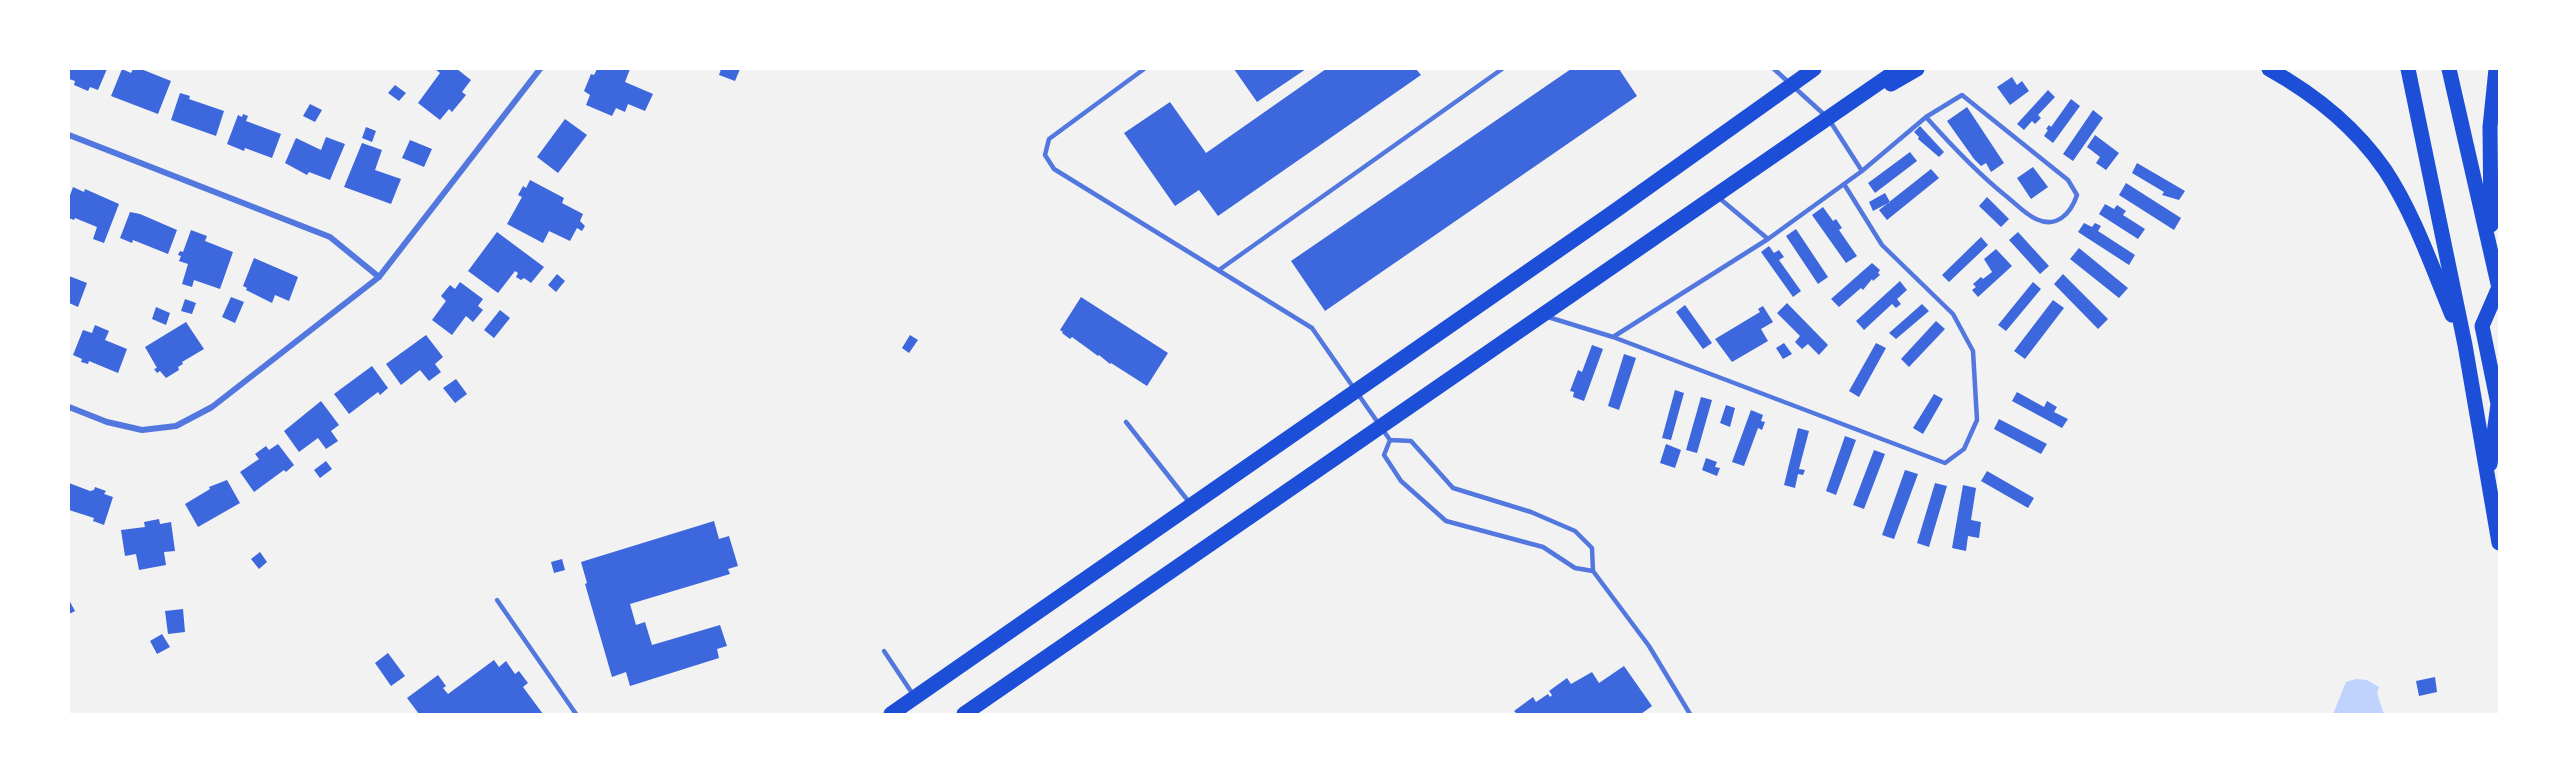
<!DOCTYPE html>
<style>
body{margin:0}
#map{position:relative;width:2568px;height:783px;overflow:hidden;background:#f2f2f2;font-family:Montserrat,sans-serif}
canvas{display:block}
.frame{position:absolute;inset:0;border:70px solid #fff;pointer-events:none}
</style>
<div id="map">
<canvas width="2568" height="783"></canvas>
<div class="frame"></div>
</div>
<script>
const ctx = document.querySelector('canvas').getContext('2d');
ctx.lineJoin = 'round';
function fill(path, color) {
  ctx.fillStyle = color;
  ctx.fill(path, 'evenodd');
}
function stroke(path, color, width, dash) {
  ctx.strokeStyle = color;
  ctx.lineWidth = width;
  ctx.lineCap = dash ? 'butt' : 'round';
  ctx.setLineDash(dash || []);
  ctx.stroke(path);
}
fill(new Path2D(`
 M2356,679L2367,680L2379,687L2377,693L2384,714H2333L2346,682Z`), '#bfd3fe');
fill(new Path2D(`
 M69,69H107L98,90L90,87L88,91L74,85L75,81L69,79Z
 M122,69L131,73L133,69H141L171,81L158,114L111,96Z
 M435,69H457L471,80L462,92L466,95L452,112L449,109L440,120L418,103L440,73Z
 M597,69H630L625,82L653,94L645,111L628,104L625,112L616,108L612,116L586,105L590,95L584,91L591,74L594,75Z
 M721,69H740L735,81L719,75Z
 M1234,69H1306L1257,102Z
 M1326,69H1416L1421,75L1218,216L1199,190L1175,206L1124,133L1170,102L1206,153Z
 M1571,69H1619L1637,96L1325,311L1291,261Z
 M2012,77L2017,85L2022,81L2029,91L2010,105L1997,87Z
 M395,85L406,93L399,101L388,93Z
 M2048,90L2055,97L2038,115L2041,118L2035,124L2032,121L2024,130L2017,124Z
 M180,93L190,96L189,99L224,111L216,136L171,120Z
 M2071,99L2080,106L2053,143L2044,136L2048,130L2046,129L2049,125L2051,127Z
 M310,104L322,110L315,122L303,116Z
 M1967,107L2004,163L1991,172L1986,163L1981,166L1974,159L1947,121Z
 M2093,110L2103,118L2073,161L2063,154Z
 M243,114L248,116L246,121L281,134L272,158L245,148L244,151L227,144L238,115L242,117Z
 M565,119L587,135L558,173L537,157Z
 M1920,126L1944,152L1939,157L1918,139L1919,137L1914,132Z
 M366,127L376,131L372,142L362,138Z
 M2095,135L2119,153L2106,170L2096,163L2100,157L2087,147Z
 M326,137L345,144L330,180L309,172L307,175L285,163L296,138L321,150Z
 M410,140L432,149L424,167L402,158Z
 M362,143L382,150L375,170L401,179L391,204L344,187Z
 M1910,152L1917,161L1875,193L1868,183Z
 M2137,163L2185,191L2179,200L2162,195L2164,192L2132,173Z
 M2033,167L2048,187L2031,199L2017,178Z
 M1931,169L1939,178L1887,220L1879,210Z
 M530,180L564,198L562,203L583,214L580,221L585,226L582,231L577,228L570,241L549,231L543,243L507,224L522,197L518,195L523,186L526,188Z
 M2126,183L2181,218L2174,230L2119,195Z
 M73,187L84,192L85,189L119,204L104,243L93,239L97,227L75,218L74,220L69,218V198Z
 M1885,193L1890,202L1873,211L1869,202Z
 M1987,197L2009,219L2001,227L1979,206Z
 M2105,204L2114,209L2117,205L2126,211L2123,215L2145,229L2138,239L2099,214Z
 M1823,207L1833,221L1836,219L1842,228L1839,230L1857,256L1846,263L1812,215Z
 M130,212L140,214L177,230L168,254L133,240L132,243L120,238Z
 M2084,223L2092,227L2095,223L2101,226L2098,231L2135,255L2129,265L2078,232Z
 M1796,229L1828,277L1818,284L1786,236Z
 M191,230L207,236L205,241L233,252L220,289L194,280L192,287L182,284L188,264L179,261L181,256L178,255L180,251L183,252Z
 M497,232L544,267L531,283L524,278L521,280L516,277L518,273L515,271L498,293L468,271Z
 M2018,232L2049,266L2040,274L2009,240Z
 M1981,237L1988,245L1949,282L1942,275Z
 M1769,246L1774,253L1779,250L1784,257L1779,260L1801,291L1793,297L1761,252Z
 M2079,248L2128,288L2119,298L2070,259Z
 M1996,249L2012,266L1978,297L1972,290L1976,287L1973,284L1981,277L1983,279L1992,272L1984,259Z
 M254,258L298,277L289,301L275,295L272,303L246,290L247,288L243,286Z
 M1872,263L1880,270L1878,273L1880,275L1873,281L1872,279L1863,290L1861,288L1839,307L1831,299Z
 M557,274L565,281L556,292L548,285Z
 M2063,274L2108,319L2098,329L2054,284Z
 M69,276L87,283L78,307L69,303Z
 M1900,281L1907,290L1897,299L1901,304L1896,308L1892,304L1864,330L1856,321Z
 M460,282L483,299L478,306L483,310L473,322L466,316L452,335L432,320L446,301L441,296L450,285L455,289Z
 M2033,282L2041,289L2006,331L1998,325Z
 M231,297L244,302L235,323L222,317Z
 M1081,297L1168,353L1147,386L1111,363L1110,364L1099,355L1098,356L1072,337L1070,339L1062,333L1063,332L1060,330Z
 M185,299L196,303L192,314L181,311Z
 M2053,300L2064,308L2025,359L2014,351Z
 M1787,303L1828,345L1819,355L1808,344L1802,349L1795,342L1800,336L1777,313Z
 M1922,304L1929,311L1896,339L1889,333Z
 M1685,305L1712,343L1703,349L1676,312Z
 M1763,306L1773,322L1761,329L1768,341L1732,362L1715,339L1760,312L1758,309Z
 M156,307L170,313L166,325L152,319Z
 M500,310L510,318L494,338L484,330Z
 M1936,321L1945,329L1909,367L1901,359Z
 M186,322L204,349L182,362L183,364L178,367L179,370L166,378L160,371L157,373L154,369L157,368L145,347Z
 M95,325L109,331L105,340L127,349L118,373L89,361L88,364L81,362L82,359L73,355L83,330L92,333Z
 M426,335L443,357L435,364L441,372L429,381L420,370L401,385L386,364Z
 M910,335L918,340L909,353L902,348Z
 M1784,343L1792,354L1783,359L1776,348Z
 M1876,343L1886,348L1859,397L1849,391Z
 M1592,345L1603,349L1584,401L1573,397L1574,392L1570,391L1578,370L1582,372Z
 M1624,354L1636,358L1619,410L1608,406Z
 M372,366L388,388L380,395L378,392L349,414L334,394Z
 M456,379L467,394L455,403L443,388Z
 M1675,390L1684,393L1671,440L1662,438Z
 M2017,392L2044,407L2047,401L2057,407L2054,412L2068,419L2062,428L2012,401Z
 M1934,394L1943,399L1923,434L1913,428Z
 M1701,397L1712,400L1697,453L1686,450Z
 M321,401L339,425L331,431L338,441L326,449L318,438L299,452L284,431Z
 M1726,405L1735,408L1730,427L1720,423Z
 M1751,410L1763,415L1761,421L1765,422L1762,430L1758,428L1744,466L1732,462Z
 M1999,419L2047,444L2041,454L1994,429Z
 M1798,428L1809,431L1799,469L1805,470L1803,475L1798,474L1795,488L1784,485Z
 M1845,436L1856,440L1836,495L1826,491Z
 M278,444L294,465L286,472L284,470L254,492L240,472L259,459L255,454L266,446L269,450Z
 M1666,444L1681,450L1675,468L1660,463Z
 M1874,450L1885,454L1864,509L1853,505Z
 M1706,458L1717,462L1715,467L1720,468L1717,476L1702,470Z
 M326,461L332,469L320,478L314,470Z
 M1905,470L1918,474L1894,539L1882,535Z
 M1987,471L2034,498L2028,508L1981,481Z
 M227,480L240,503L198,527L185,504L210,489L209,487Z
 M69,483L90,491L94,490L95,487L106,491L104,494L113,497L104,525L93,521L94,518L69,510Z
 M1935,483L1947,486L1929,547L1917,543Z
 M1963,485L1976,488L1971,520L1981,522L1979,538L1968,536L1966,551L1952,548Z
 M159,519L160,524L171,522L175,551L164,552L166,565L139,570L136,554L125,556L121,530L145,527L144,522Z
 M714,521L719,539L729,536L738,566L728,569L730,574L630,604L636,625L645,622L652,645L720,625L727,646L717,649L719,658L630,686L626,672L612,677L585,584L587,583L581,562Z
 M260,552L267,562L259,569L251,559Z
 M562,559L565,570L554,573L551,562Z
 M69,600L75,611L69,614Z
 M183,609L185,632L168,634L165,611Z
 M162,634L170,647L157,654L150,641Z
 M388,653L405,676L391,686L375,663Z
 M494,660L499,667L506,661L515,674L519,671L528,683L523,687L543,714H419L407,698L438,675L446,686L443,688L448,694Z
 M1624,666L1652,706L1641,714H1517L1514,711L1533,697L1536,702L1548,694L1550,697L1552,695L1549,691L1567,678L1571,684L1592,672L1599,683Z
 M2435,677L2437,692L2419,696L2416,681Z`), '#3d67dc');
stroke(new Path2D(`
 M1144,69L1049,139L1045,155L1054,169L1312,328L1390,440
 M1774,69L1828,118L1862,171
 M1718,197L1768,239
 M1219,270L1502,69
 M1548,317L1613,337L1945,463L1964,449L1977,420L1973,351L1953,314L1882,245L1844,184
 M1613,337L1768,239L1862,171L1926,117L1962,95L2068,180L2077,195C2071,213 2057,229 2036,219C2025,214 2015,203 2006,196C1976,172 1951,145 1926,117
 M1126,422L1189,502
 M1390,440L1411,441L1453,488L1531,512L1575,531L1592,548L1593,571L1649,646L1690,714
 M1390,440L1384,455L1401,481L1446,521L1543,547L1575,568L1593,571
 M497,600L576,714
 M884,651L914,696`), '#5277de', 4.5);
stroke(new Path2D(`
 M69,135L330,237L379,277
 M69,407L107,422L142,430L176,426L212,407L379,277L540,69`), '#5277de', 6);
stroke(new Path2D(`
 M2269,69C2314,94 2356,128 2385,170C2414,214 2432,267 2452,315
 M2408,69L2465,345L2499,543
 M2449,69L2499,288
 M1891,84L1917,69
 M2491,225L2490,127L2496,69
 M2490,464L2498,404L2482,326L2499,287
 M891,714L1612,213L1814,69
 M964,714L1899,69`), '#1d4ed8', 15);
</script>
